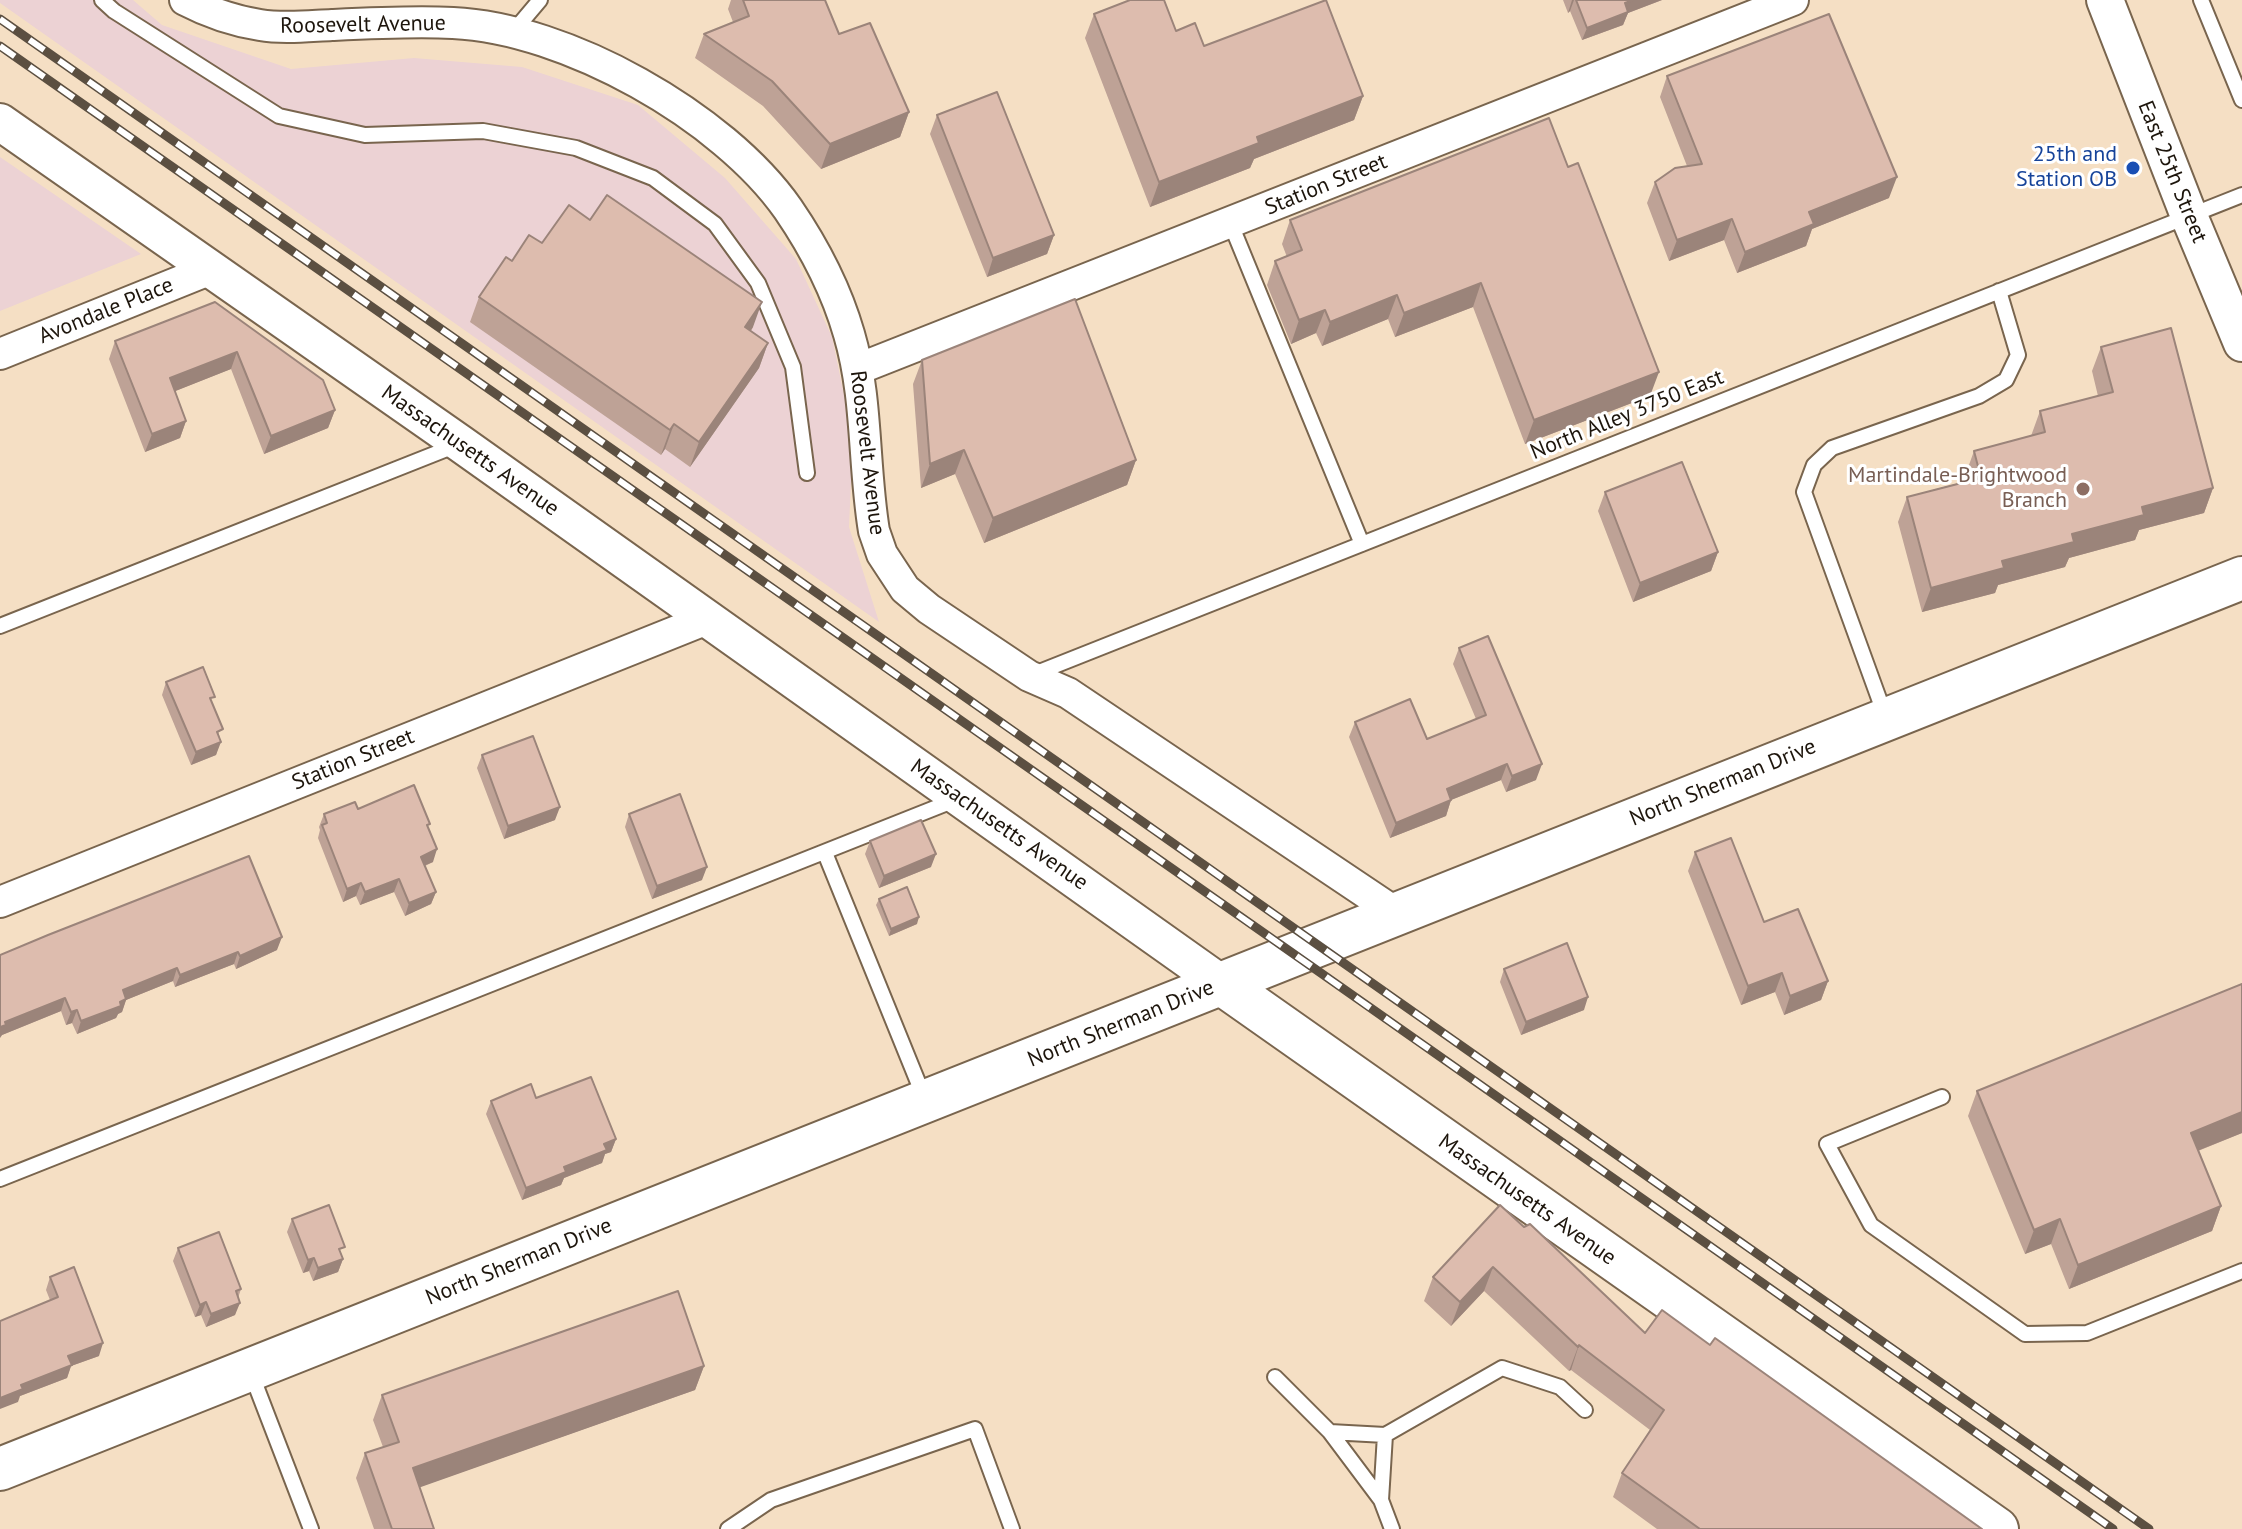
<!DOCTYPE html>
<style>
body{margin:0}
canvas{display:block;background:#f5dfc4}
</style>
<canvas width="2242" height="1529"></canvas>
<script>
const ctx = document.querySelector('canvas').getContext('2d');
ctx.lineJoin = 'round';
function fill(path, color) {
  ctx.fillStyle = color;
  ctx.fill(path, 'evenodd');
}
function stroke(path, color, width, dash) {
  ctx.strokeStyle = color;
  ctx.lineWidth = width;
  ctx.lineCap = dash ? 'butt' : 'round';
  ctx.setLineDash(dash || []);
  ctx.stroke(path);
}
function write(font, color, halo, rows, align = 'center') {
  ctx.font = font + ' "PT Sans",sans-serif';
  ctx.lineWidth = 6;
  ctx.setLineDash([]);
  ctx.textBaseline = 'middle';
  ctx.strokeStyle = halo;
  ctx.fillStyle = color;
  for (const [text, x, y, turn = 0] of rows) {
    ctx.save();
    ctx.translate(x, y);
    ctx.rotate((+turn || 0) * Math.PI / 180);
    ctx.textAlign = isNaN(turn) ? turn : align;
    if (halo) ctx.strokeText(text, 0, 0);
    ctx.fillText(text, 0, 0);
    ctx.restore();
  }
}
fill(new Path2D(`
 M0,0H133L162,25L291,69L414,58L522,67L638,105L725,178L796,259L832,337L853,438L849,527L879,622L0,3Z
 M0,157L141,254L0,311Z`), '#ecd2d4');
const service = new Path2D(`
 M102,0L114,11L279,116L365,135L483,131L576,148L653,178L715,224L758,283L793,367L807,473
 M2201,0L2242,100
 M513,32L540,0
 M1230,222L1362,544
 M0,626L457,445
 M1034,674L2242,195
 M1886,718L1804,492L1814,465L1832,448L1979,396L2006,380L2018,355L1999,291
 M825,853L924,1097
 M1942,1097L1827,1144L1871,1225L2025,1334L2087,1333L2242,1271
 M0,1179L955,800
 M251,1373L311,1529
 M1275,1377L1330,1432L1385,1435L1381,1500L1330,1432
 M1385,1435L1502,1368L1560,1387L1585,1410
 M1381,1500L1392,1529
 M728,1529L771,1500L975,1429L1012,1529`);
const minor = new Path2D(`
 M185,0C208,12 234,21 260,25C283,29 309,26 332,25C373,23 413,21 453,23C566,28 723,116 788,209C814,247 836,289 849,334C868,398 863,465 874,531L882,554L905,589L929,609L1029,676L1068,693L1396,913
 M0,354L211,269
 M858,369L1793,0
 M0,902L707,619`);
const tertiary = new Path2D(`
 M2105,0L2189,216L2242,343
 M0,122L461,444L1222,984`);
const secondary = new Path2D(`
 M1222,984L1997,1529
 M0,1469L2242,578`);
stroke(service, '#79654e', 18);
stroke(minor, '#79654e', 34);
stroke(tertiary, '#79654e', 40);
stroke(secondary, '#79654e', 46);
stroke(service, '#fff', 14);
stroke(minor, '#fff', 30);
stroke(tertiary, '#fff', 36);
stroke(secondary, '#fff', 42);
const rail = new Path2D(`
 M0,19L2149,1529
 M0,46L2113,1529`);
stroke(rail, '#5b4f41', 9);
stroke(rail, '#fff', 6, [18]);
fill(new Path2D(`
 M731,0H825L839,34L909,112L900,137L821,169L763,106L695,58L704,34L733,22L728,9Z
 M1563,0H1662L1628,13L1623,25L1582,40L1570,11L1568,13Z
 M1094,14L1176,31L1204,46L1363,96L1354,120L1254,159L1250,168L1150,207L1085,38Z
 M1667,76L1889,198L1812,229L1806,246L1737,273L1724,240L1669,261L1647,203L1655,182L1687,166L1660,97Z
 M937,115L1054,235L1047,254L987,277L930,134Z
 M1549,118L1650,396L1525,444L1473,307L1395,337L1388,319L1322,346L1316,333L1291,344L1267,285L1275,261L1287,257L1282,244L1290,220Z
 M590,220L753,327L751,331L768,343L759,368L690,467L665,449L661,455L470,322L479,297L512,261L542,243Z
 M215,302L335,410L328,428L264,454L231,369L175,391L186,421L180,438L145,452L109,359L115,341Z
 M2101,347L2213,488L2204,513L2139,530L2135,540L2069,558L2065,567L1998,585L1995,593L1922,612L1898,522L1907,497L1966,481L1965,476L1974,451L2031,436L2040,411L2098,396L2092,371Z
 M922,360L1136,460L1127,485L984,543L955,474L921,488L913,384Z
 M1605,492L1718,552L1711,571L1633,602L1598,511Z
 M1459,648L1536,780L1506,792L1501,780L1451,800L1446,816L1390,838L1349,737L1355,722L1427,739L1476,719L1453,664Z
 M166,682L212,703L220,739L216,755L191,765L162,695Z
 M482,755L555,820L504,839L477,768Z
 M358,809L429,829L433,862L425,866L436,892L431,904L405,916L394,892L360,905L356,896L343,902L318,838L320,830L319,827L324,814Z
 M629,814L702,880L652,899L625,827Z
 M870,841L931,867L879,888L865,854Z
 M1695,852L1764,922L1828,981L1821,1000L1784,1015L1775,992L1741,1005L1688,871Z
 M879,899L917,924L889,936L876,905Z
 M48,935L277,950L236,969L234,964L175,987L173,981L126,1000L122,1012L118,1014L116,1018L77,1034L72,1023L66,1025L61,1011L2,1035L0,1038Z
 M1504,969L1584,1010L1521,1035L1500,982Z
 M2242,984V1133L2198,1151L2221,1206L2212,1231L2069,1289L2051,1244L2025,1254L1968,1116L1977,1091Z
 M536,1098L616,1139L611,1152L605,1154L602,1163L564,1178L561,1185L522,1200L486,1114L491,1101Z
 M292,1219L341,1255L343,1259L338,1272L313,1281L309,1271L303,1273L287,1232Z
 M1524,1227L1645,1333L1710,1345L1982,1529H1657L1613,1497L1622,1473L1650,1430L1571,1370L1569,1371L1484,1291L1451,1326L1424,1301L1433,1277Z
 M178,1248L241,1289L238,1298L235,1315L206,1327L201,1315L195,1317L173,1261Z
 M50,1277L99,1356L71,1366L67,1378L20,1396L18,1402L50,1300L46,1290Z
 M704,1366L695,1390L419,1487L434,1529H374L356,1478L365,1453L383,1447L373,1420L382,1395Z`), '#bea296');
fill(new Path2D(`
 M1572,0H1574L1570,11L1568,13Z
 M1633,0H1662L1628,13L1623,25L1582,40L1587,28L1625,3Z
 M1363,96L1354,120L1254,159L1250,168L1150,207L1159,182L1257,137Z
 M909,112L900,137L821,169L830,144Z
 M1897,177L1889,198L1812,229L1806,246L1737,273L1745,252L1809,212Z
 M1732,219L1724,240L1669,261L1677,240Z
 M1054,235L1047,254L987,277L993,258Z
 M1481,283L1473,307L1395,337L1404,313Z
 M1397,295L1388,319L1322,346L1330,322Z
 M762,302L753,327L736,352L745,327Z
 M1325,310L1316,333L1291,344L1299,320Z
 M768,343L759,368L690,467L699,442Z
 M237,352L231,369L163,396L170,378Z
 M1659,372L1650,396L1525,444L1534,420Z
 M335,410L328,428L264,454L271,436Z
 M186,421L180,438L145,452L152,434Z
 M674,424L665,449L661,455L670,430Z
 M964,450L955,474L921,488L930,464Z
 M1136,460L1127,485L984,543L993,518Z
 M2213,488L2204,513L2139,530L2135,540L2069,558L2065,567L1998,585L1995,593L1922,612L1931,588L2142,507Z
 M1718,552L1711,571L1633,602L1640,583Z
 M221,742L216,755L191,765L196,752Z
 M1507,764L1501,780L1451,800L1446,816L1390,838L1396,823L1447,789Z
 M1542,764L1536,780L1506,792L1512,776Z
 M560,807L555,820L504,839L508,826Z
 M437,849L433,862L416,869L421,857Z
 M936,854L931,867L879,888L884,876Z
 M707,867L702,880L652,899L657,886Z
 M399,879L394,892L360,905L365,892Z
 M361,883L356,896L343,902L347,889Z
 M436,892L431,904L405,916L409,903Z
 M919,917L917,924L889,936L891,929Z
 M282,937L277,950L236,969L240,956Z
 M238,952L234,964L175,987L180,975Z
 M177,968L173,981L126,1000L122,1012L118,1014L116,1018L77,1034L81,1021L123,990Z
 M1782,973L1775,992L1741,1005L1748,986Z
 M1828,981L1821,1000L1784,1015L1790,996Z
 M1588,997L1584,1010L1521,1035L1526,1022Z
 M65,998L61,1011L2,1035L0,1038V1027L5,1022Z
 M77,1010L72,1023L66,1025L71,1012Z
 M2242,1112V1133L2182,1157L2191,1133Z
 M616,1139L611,1152L605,1154L602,1163L564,1178L561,1185L522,1200L526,1188L604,1144Z
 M2221,1206L2212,1231L2069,1289L2078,1265Z
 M2060,1219L2051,1244L2025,1254L2034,1230Z
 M314,1258L309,1271L303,1273L308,1260Z
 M343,1259L338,1272L313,1281L318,1268Z
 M1493,1267L1484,1291L1451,1326L1460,1302Z
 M206,1302L201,1315L195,1317L200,1305Z
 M240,1303L235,1315L206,1327L211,1314Z
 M103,1343L99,1356L71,1366L67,1378L20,1396L18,1402L0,1409V1398L68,1356Z
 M1579,1345L1571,1370L1569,1371L1578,1347Z
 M704,1366L695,1390L404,1493L413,1468Z`), '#9b847a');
const building = new Path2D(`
 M743,0H825L839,34L870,23L909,112L830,144L772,81L704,34L749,16Z
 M1130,0H1164L1176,31L1195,23L1204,46L1326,0L1363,96L1257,137L1259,143L1159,182L1094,14Z
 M1576,0H1633L1625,3L1628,12L1587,28Z
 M1829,14L1897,177L1809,212L1814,224L1745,252L1732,219L1677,240L1655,182L1675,168L1702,164L1667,76Z
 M997,92L1054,235L993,258L937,115Z
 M1549,118L1568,167L1578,163L1659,372L1534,420L1481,283L1404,313L1397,295L1330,322L1325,310L1299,320L1275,261L1302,250L1290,220Z
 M607,195L762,302L745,327L768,343L699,442L674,424L670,430L479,297L506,257L512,261L529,235L542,243L569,205L590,220Z
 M1075,299L1136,460L993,518L964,450L930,464L922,360Z
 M215,302L323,380L335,410L271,436L237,352L170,378L186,421L152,434L115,341Z
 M2171,328L2213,488L2142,507L2144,515L2072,534L2074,542L2002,561L2004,568L1931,588L1907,497L1981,478L1974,451L2045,432L2040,411L2113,392L2101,347Z
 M1682,462L1718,552L1640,583L1605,492Z
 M1488,636L1542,764L1512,776L1507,764L1447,789L1451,800L1396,823L1355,722L1410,699L1427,739L1486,715L1459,648Z
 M203,667L215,697L210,698L223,729L217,732L221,742L196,752L166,682Z
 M533,736L560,807L508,826L482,755Z
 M414,785L430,824L427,825L437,849L421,857L436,892L409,903L399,879L365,892L361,883L347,889L322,825L327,823L324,814L355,802L358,809Z
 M680,794L707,867L657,886L629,814Z
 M921,820L936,854L884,876L870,841Z
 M1731,838L1764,922L1798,909L1828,981L1790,996L1782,973L1748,986L1695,852Z
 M249,856L282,937L240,956L238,952L180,975L177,968L123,990L126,999L120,1002L121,1006L81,1021L77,1010L71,1012L65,998L5,1022L6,1025L0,1027V955L48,935Z
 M907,887L919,917L891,929L879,899Z
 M1567,943L1588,997L1526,1022L1504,969Z
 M2242,984V1112L2191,1133L2221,1206L2078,1265L2060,1219L2034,1230L1977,1091Z
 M591,1077L616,1139L604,1144L607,1150L564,1167L566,1172L526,1188L491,1101L531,1084L536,1098Z
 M329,1205L345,1247L339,1249L343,1259L318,1268L314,1258L308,1260L292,1219Z
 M1500,1205L1524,1227L1530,1224L1645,1333L1662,1310L1710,1345L1715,1338L1982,1529H1700L1622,1473L1664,1410L1579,1345L1578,1347L1493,1267L1460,1302L1433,1277Z
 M219,1232L241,1289L236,1291L240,1303L211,1314L206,1302L200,1305L178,1248Z
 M74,1267L103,1343L68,1356L72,1365L21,1385L23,1389L0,1398V1321L58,1297L50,1277Z
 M678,1291L704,1366L413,1468L434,1529H392L365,1453L399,1442L382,1395Z`);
fill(building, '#ddbcae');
stroke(building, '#9b847a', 2);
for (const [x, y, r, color] of [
 [2133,168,8,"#1a4fb4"],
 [2083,489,8,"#8d6e63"]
]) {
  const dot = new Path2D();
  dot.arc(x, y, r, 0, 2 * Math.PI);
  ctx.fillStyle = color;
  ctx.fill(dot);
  stroke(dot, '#fff', 3);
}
write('22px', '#1d150c', '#fff', [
 ["Roosevelt Avenue",363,25,-1],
 ["East 25th Street",2172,172,68],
 ["Station Street",1326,185,-22],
 ["Avondale Place",106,311,-22],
 ["North Alley 3750 East",1627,415,-22],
 ["Massachusetts Avenue",470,451,35],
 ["Roosevelt Avenue",867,453,83],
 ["Station Street",353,760,-22],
 ["North Sherman Drive",1723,783,-22],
 ["Massachusetts Avenue",999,825,35],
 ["North Sherman Drive",1121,1024,-22],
 ["Massachusetts Avenue",1527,1200,35],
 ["North Sherman Drive",519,1262,-22]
]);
write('22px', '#164399', '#fff', [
 ["25th and",2117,155],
 ["Station OB",2117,180]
], 'right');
write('22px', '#785e54', '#fff', [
 ["Martindale-Brightwood",2067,476],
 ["Branch",2067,501]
], 'right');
</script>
